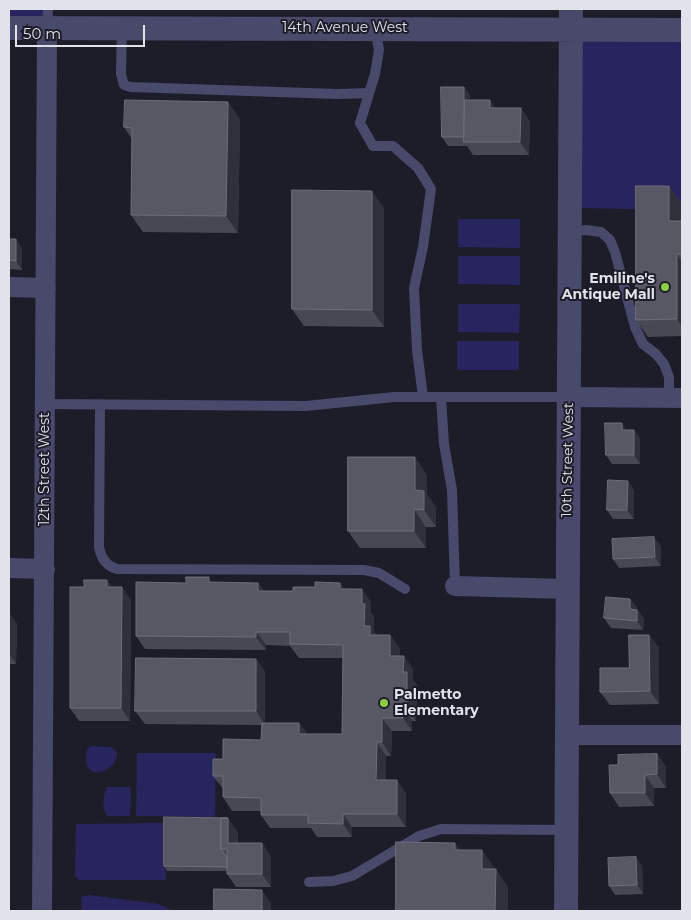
<!DOCTYPE html>
<style>
body{margin:0}
#map{position:relative;width:691px;height:920px;overflow:hidden;background:#1d1d29;font-family:Montserrat,sans-serif}
canvas{display:block}
.frame{position:absolute;inset:0;border:10px solid #e1e2ea;pointer-events:none}
.scale{position:absolute;left:15px;top:25px;width:130px;height:22px;box-sizing:border-box;border:2px solid #e1e2ea;border-top:0;padding-left:6px;font-size:15px;line-height:18px;white-space:nowrap;color:#e1e2ea;-webkit-text-stroke:4px #1d1d29;paint-order:stroke}
</style>
<div id="map">
<canvas width="691" height="920"></canvas>
<div class="frame"></div>
<div class="scale">50 m</div>
</div>
<script>
const ctx = document.querySelector('canvas').getContext('2d');
ctx.lineJoin = 'round';
function fill(path, color) {
  ctx.fillStyle = color;
  ctx.fill(path, 'evenodd');
}
function stroke(path, color, width, dash) {
  ctx.strokeStyle = color;
  ctx.lineWidth = width;
  ctx.lineCap = dash ? 'butt' : 'round';
  ctx.setLineDash(dash || []);
  ctx.stroke(path);
}
function write(font, color, halo, rows, align = 'center') {
  ctx.font = font + ' Montserrat,sans-serif';
  ctx.lineWidth = 4;
  ctx.setLineDash([]);
  ctx.textBaseline = 'middle';
  ctx.strokeStyle = halo;
  ctx.fillStyle = color;
  for (const [text, x, y, turn = 0] of rows) {
    ctx.save();
    ctx.translate(x, y);
    ctx.rotate((+turn || 0) * Math.PI / 180);
    ctx.textAlign = isNaN(turn) ? turn : align;
    if (halo) ctx.strokeText(text, 0, 0);
    ctx.fillText(text, 0, 0);
    ctx.restore();
  }
}
fill(new Path2D(`
 M9,9H43L42,18L9,19Z
 M581,38L682,39V210L580,208Z
 M458,219H520V248L458,247Z
 M458,256H520V285L458,284Z
 M458,304H520L519,333L458,332Z
 M457,341H519V370H457Z
 M91,746L111,747L117,752C119,769 86,785 86,757C86,752 87,749 91,746Z
 M137,753H216L215,817L136,816Z
 M107,787H131L130,816H107C102,808 103,795 107,787Z
 M164,823L166,880H79L75,876L76,824Z
 M89,895L159,904L173,911H82L81,897Z`), '#28255e');
stroke(new Path2D(`
 M47,27L48,9
 M122,27L121,74L124,85L131,87L337,94L369,93
 M375,28L379,50L375,74L360,123L373,146H393L418,168L431,189L423,247L414,288L417,350L423,397
 M570,231L586,230L601,232L610,240L615,252L635,327L643,344L656,354L664,364L669,377V398
 M441,397L444,444L452,490L455,586
 M46,404L306,406L394,397H569
 M100,405L99,547C101,558 106,566 117,569L364,570L379,573L405,589
 M309,882L333,881L352,876L419,836L441,829L567,830`), '#48496b', 10);
stroke(new Path2D(`
 M9,287L46,288
 M569,397L682,398
 M9,568L45,569
 M455,586L567,589
 M567,735H682
 M42,911L47,27`), '#48496b', 20);
stroke(new Path2D(`
 M9,28L682,30
 M566,911L571,9`), '#48496b', 24);
fill(new Path2D(`
 M464,87L470,96V100L496,108H521L530,122L529,155H473L467,146H448L442,137Z
 M240,119L238,233L143,232L131,215L132,139L124,127Z
 M669,186L681,203V221H682V336L648,337L636,320Z
 M384,208V327L304,326L292,309Z
 M9,239L22,248V270L9,269Z
 M634,430L640,439V464H612L606,455Z
 M427,475V494L436,508V527H426V548H360L348,531Z
 M634,490V519H613L607,510Z
 M661,546V566L619,568L613,559Z
 M186,583H258L264,591H293L315,587L340,583L344,589L371,602V613L374,617V631L376,635H390L400,649L399,656L413,669V680L417,685L416,721H412V731H392L391,756H386V780L406,793V827H352V837H317L311,828H270L261,815V811H232L223,797V789L213,776L223,759L261,740V725L145,724L135,711L256,659L265,672V723H299L307,734H342L343,658H299L290,646L266,645V650L145,649L136,636Z
 M112,587L131,600L130,721H79L70,708Z
 M630,599L637,608V609L644,619L643,630L611,628L604,618Z
 M9,613L17,624L16,664H9Z
 M649,635L659,648V704L610,705L600,692L629,668Z
 M657,754L666,767V788H654V806L619,807L610,793L618,765Z
 M238,832V843H262L271,857V887H236L227,874V871H167L164,866Z
 M642,866L643,894L615,895L609,886Z`), '#474854');
fill(new Path2D(`
 M464,87L470,96L471,142L464,137Z
 M490,100L499,114L490,108Z
 M228,102L240,119L238,233L226,216Z
 M521,108L530,122L529,155L520,142Z
 M669,186L681,203V238L669,221Z
 M372,191L384,208V327L372,310Z
 M16,239L22,248V270L16,261Z
 M677,254L682,262V327L677,319Z
 M622,423L628,433L622,430Z
 M634,430L640,439V464L634,455Z
 M415,457L427,475V494L436,508V527L424,510L415,490Z
 M628,481L634,490V519L627,510Z
 M414,509L426,527V548L414,531Z
 M654,537L661,546V566L655,557Z
 M107,580L117,593L107,587Z
 M258,583L267,596L258,591Z
 M340,583L350,596L340,589Z
 M122,587L131,600L130,721L121,708Z
 M362,589L371,602V613L374,617V631L379,639V648L364,626L362,604Z
 M630,599L637,608L636,618L630,609Z
 M637,610L644,619L643,630L637,621Z
 M9,613L17,624L16,664L9,654Z
 M256,632L266,645V650L256,637Z
 M390,635L400,649L399,669L390,656Z
 M649,635L659,648V704L650,691Z
 M404,656L413,669V680L417,685L416,721L407,708L403,672Z
 M256,659L265,672V725L256,711Z
 M403,708L412,721V731L403,718Z
 M382,718L392,731L391,756L382,742Z
 M299,723L308,736L299,734Z
 M377,742L386,756V793L376,780Z
 M657,754L666,767V788L657,774Z
 M645,775L654,788V806L645,793Z
 M397,780L406,793V827L397,814Z
 M343,814L352,827V837L343,824Z
 M228,818L238,832L237,856L227,849Z
 M262,843L271,857V887L262,874Z
 M455,843L467,860L455,850Z
 M482,850L494,867V887L482,869Z
 M636,857L642,866L643,894L637,885Z
 M496,869L508,887V911H495Z
 M262,890L271,903V911H262Z`), '#2f303c');
const building = new Path2D(`
 M441,87H464V137H442Z
 M125,100L228,102L226,216L131,215L132,128L124,127Z
 M465,100H490V108H521L520,142H464Z
 M636,186H669V221H682V254H677V319L636,320Z
 M292,190L372,191V310L292,309Z
 M9,239H16V261L9,260Z
 M605,423H622V430H634V455H606Z
 M348,457H415V490L424,491V510L414,509V531H348Z
 M608,480L628,481L627,510H607Z
 M654,537L655,557L613,559L612,539Z
 M186,577H209V582L258,583V591H293V587H315V582L340,583V589H362V604H365L364,626H370V635H390V656H404L403,672H407V708H403V718H382V742H377L376,780H397V814H343V824L308,823V815H261V798L223,797V776H213V759H223V739L261,740L262,723H299V734H342L343,645L290,644V632H256V637L136,636V582L186,583Z
 M84,580H107V587H122L121,708H70V587H84Z
 M606,597L630,599V609L637,610V621L604,618Z
 M629,635H649L650,691L600,692V668H629Z
 M136,658L256,659V711H135Z
 M657,754V774L645,775V793H610L609,765H618V755Z
 M164,817L227,818H221V849L227,858V867L164,866Z
 M221,818H228V843H262V874H227V849H221Z
 M396,842L455,843V850H482V869H496L495,911H396Z
 M636,857L637,885L609,886L608,858Z
 M214,889L262,890V911H214Z`);
fill(building, '#575864');
stroke(building, '#6d6e79', 1);
for (const [x, y, r, color] of [
 [665,287,5,"#8dce44"],
 [384,703,5,"#8dce44"]
]) {
  const dot = new Path2D();
  dot.arc(x, y, r, 0, 2 * Math.PI);
  ctx.fillStyle = color;
  ctx.fill(dot);
  stroke(dot, '#1d1d29', 2);
}
write('14px', '#e1e2ea', '#1d1d29', [
 ["14th Avenue West",345,28],
 ["10th Street West",568,460,-89],
 ["12th Street West",45,469,-90]
]);
write('bold 14px', '#e1e2ea', '#1d1d29', [
 ["Emiline's",655,279],
 ["Antique Mall",655,295],
 ["Palmetto",394,695,"left"],
 ["Elementary",394,711,"left"]
], 'right');
</script>
